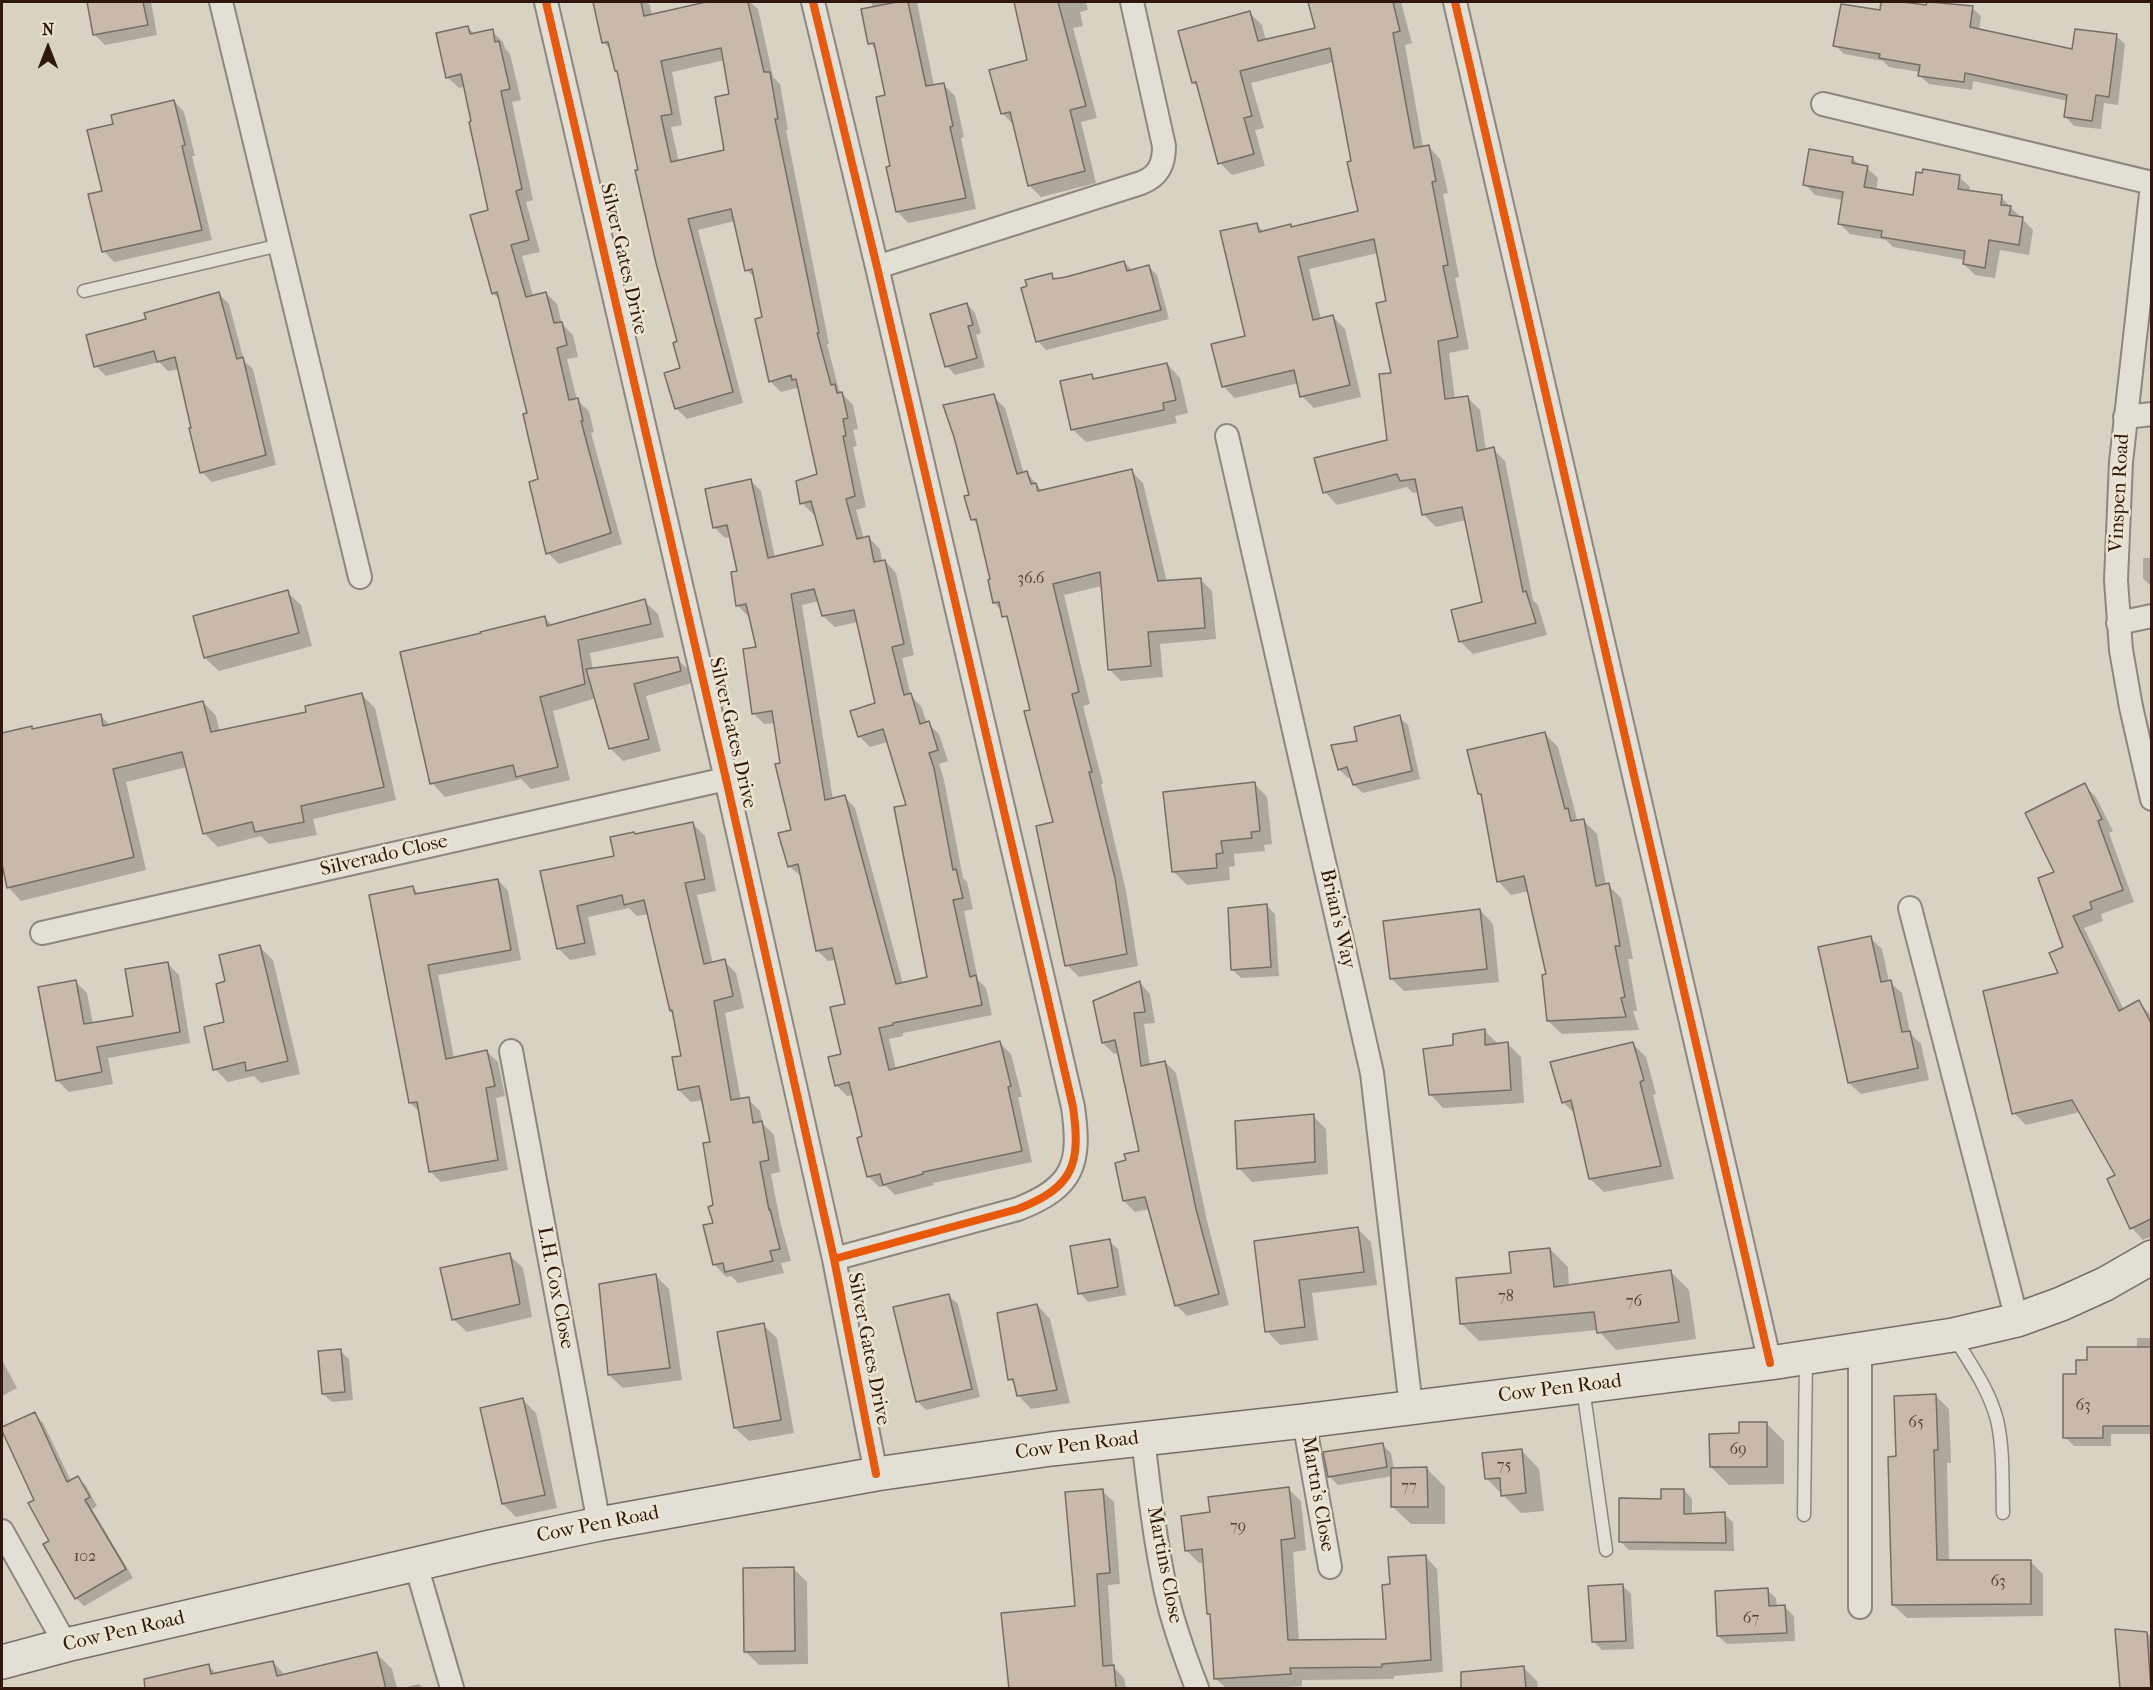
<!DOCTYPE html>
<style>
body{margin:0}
#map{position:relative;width:2153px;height:1690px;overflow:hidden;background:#d8d2c2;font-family:"IM FELL French Canon",serif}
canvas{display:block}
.frame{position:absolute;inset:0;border:3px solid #30170d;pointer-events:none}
.north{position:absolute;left:18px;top:18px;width:60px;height:60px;-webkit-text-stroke:4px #ece5d1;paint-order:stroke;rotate:0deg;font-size:16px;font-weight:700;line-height:24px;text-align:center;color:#30170d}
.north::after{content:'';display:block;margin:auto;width:21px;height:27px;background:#30170d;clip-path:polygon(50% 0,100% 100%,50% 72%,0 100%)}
</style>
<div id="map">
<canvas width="2153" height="1690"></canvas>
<div class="frame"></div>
<div class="north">N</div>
</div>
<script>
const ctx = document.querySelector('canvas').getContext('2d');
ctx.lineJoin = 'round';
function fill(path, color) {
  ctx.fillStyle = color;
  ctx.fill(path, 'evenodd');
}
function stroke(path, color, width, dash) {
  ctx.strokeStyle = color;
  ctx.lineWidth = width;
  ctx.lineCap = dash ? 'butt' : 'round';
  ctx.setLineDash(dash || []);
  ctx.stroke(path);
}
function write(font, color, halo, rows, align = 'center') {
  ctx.font = font + ' "IM FELL French Canon",serif';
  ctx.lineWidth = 5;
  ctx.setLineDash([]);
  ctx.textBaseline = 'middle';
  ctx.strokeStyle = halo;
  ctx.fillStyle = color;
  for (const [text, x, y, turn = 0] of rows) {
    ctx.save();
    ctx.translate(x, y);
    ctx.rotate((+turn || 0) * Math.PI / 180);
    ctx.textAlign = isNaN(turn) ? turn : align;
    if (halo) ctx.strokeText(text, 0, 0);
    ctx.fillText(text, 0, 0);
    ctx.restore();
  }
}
fill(new Path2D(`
 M88,2H151L157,35L105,45L94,34Z
 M602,2H646L650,5L652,15L711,2H750L758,9L773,77L780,84L788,130H786L829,344H827L839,390L853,405L858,429L853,430L857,446L853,447L866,507L856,510L864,539L869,538L880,549L882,562L885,561L896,573L914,655L902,658L911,696L921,706L927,723L939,734L948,761L939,764L944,780L963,878L967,882L973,909L964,911L978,980L986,988L992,1015L903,1033V1036L889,1039L896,1069L1000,1043L1011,1054L1022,1097H1018L1032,1162L933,1183L934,1185L895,1195L886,1186L879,1187L868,1176L864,1137L853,1095L847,1096L836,1085L843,1055L847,1005L836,960L828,961L817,950L802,877L789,866L793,831L775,723L764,724L753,713L758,649L750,616H748L737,605L739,572L731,537L725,538L714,527L750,480L761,491L775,558L825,546L816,513L813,514L802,503L819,475L800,387L781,392L770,381L764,318L756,279L747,270L735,221L698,230L743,403L687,419L676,408L682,369L678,343L619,73L616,70L612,51L603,42L595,3ZM725,60L731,96L726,151L679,162L671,127L682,125L672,72ZM819,601L823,616L835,627L858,622L877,705L859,736L870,747L888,742L908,806L929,978L903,984L855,808L844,796L833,800L802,605Z
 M871,2H917L934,86L943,84L955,96L964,137L961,138L976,209L908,223L897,211L887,96L877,51L870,43L873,8Z
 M1016,2H1086L1088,10L1080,12L1083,26L1073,28L1097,118L1081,122L1096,183L1041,197L1029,185L1014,125L1002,113L1029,61Z
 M1310,2H1401L1412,43L1405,45L1423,147L1428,146L1440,159L1448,193L1443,194L1459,277L1455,278L1469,349L1449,353L1455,399L1468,398L1480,410L1486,451L1493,449L1505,461L1533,600L1538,605L1547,635L1473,654L1461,642L1453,612L1484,603L1466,520L1436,527L1424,515L1419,492L1413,493L1407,487L1337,505L1325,492L1389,441L1393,374L1387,302L1378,253L1309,269L1321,319L1333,317L1345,329L1361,397L1314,408L1302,396L1299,383L1235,398L1223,386L1246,337L1257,225L1264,232L1292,228L1360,212L1334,62L1251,83L1264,128L1255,130L1265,166L1232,175L1220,163L1199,89L1193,82L1250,13L1262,25L1266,41L1317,29Z
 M1883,2L1928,7L1972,8L1981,16L1979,30L2074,51L2116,36L2125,44L2118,105L2104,103L2101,129L2074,126L2066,117L2068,101L1973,81L1972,90L1929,84L1920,76V72L1889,67L1883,61L1844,54L1835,45L1881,11Z
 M468,27L475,35L492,31L503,42L505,48L510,54L521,100L512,102L533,200L526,202L540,252L522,256L533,296L546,293L557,304L562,324L573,335L578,357L567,359L577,400L589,411L594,432L591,433L622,544L559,564L548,553L540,480L528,414L501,301L493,293L490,211L465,87L459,88L447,77Z
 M174,101L184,112L195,156H192L212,240L114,262L104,251V192L115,125Z
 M1852,158L1861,166L1867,168L1878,178L1876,191L1914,197L1959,177L1970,187L1969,192L2001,197L2033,230L2029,255L2000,250L1995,278L1975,275L1964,264L1965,260L1893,247L1886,240L1850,234L1839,223L1843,200L1815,195L1805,184Z
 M1124,262L1133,271L1148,266L1157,275L1169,319L1046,350L1038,341L1051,275L1056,280Z
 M219,294L229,304L244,361L253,369L276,465L212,482L202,472L179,369L168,371L159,362L106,376L96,366L147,320Z
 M967,304L975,313L981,333L976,335L985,367L955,375L947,366Z
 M1167,364L1180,378L1188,413L1175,416L1177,423L1086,442L1072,429L1091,376L1095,380Z
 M993,396L1005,408L1024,474L1027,473L1043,492L1131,471L1143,483L1167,582L1200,579L1212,591L1216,639L1160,644L1163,677L1121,681L1109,669L1102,586L1064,595L1090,704L1083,706L1103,784H1101L1126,891L1138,966L1079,977L1067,965L1055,823L1031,711L1010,622L994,602L992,580L979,526L973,520L971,496Z
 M2143,558H2152V587L2143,578Z
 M287,592L301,605L312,646L219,671L205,658Z
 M644,601L658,614L664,637L590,653L593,670L677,659L690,671L692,683L646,696L661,751L623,761L611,749L596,698L553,711L570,780L531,789L521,779L445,797L432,783L544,617L553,626Z
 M361,694L375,708L396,800L313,819L317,835L269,844L261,836L218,847L204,833L187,767L126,782L146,870L21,901L8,887L2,857V734L31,728L34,730L100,715L110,725L203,702L216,716L220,732L308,714Z
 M1399,717L1408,725L1420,779L1363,793L1354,785L1352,777L1348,778L1339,769L1359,742Z
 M1545,734L1558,747L1577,819L1579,821H1584L1597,834L1606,885H1608L1621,898L1633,959H1628L1637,1011H1633L1639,1030L1562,1034L1548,1021L1547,976L1529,891L1511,895L1498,881L1483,797L1480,794Z
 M1254,783L1267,797L1272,844L1264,845L1265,851L1234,854L1235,866L1229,867L1230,880L1187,885L1174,872Z
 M2084,785L2096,797L2113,831L2109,833L2134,902L2101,914L2103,921L2084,928L2124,1010L2138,1002L2152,1016V1236L2143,1240L2132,1228L2117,1176L2080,1112L2026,1125L2014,1113L2061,974L2065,947L2056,873Z
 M693,824L705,836L716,891L697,895L713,964L724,961L736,973L744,1008L725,1013L741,1100L748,1099L760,1111L763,1124L774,1135L780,1172L771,1174L780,1221L791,1261L781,1263L784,1273L738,1283L731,1276L726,1277L714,1264L715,1207L711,1143L703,1100L691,1102L679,1090L682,1057L675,1014L671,1010L649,914L637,916L629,908L588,917L596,955L570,960L558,948L542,872L615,857L636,836Z
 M498,880L508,891L521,960L438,975L454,1058L487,1052L498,1062L505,1096L496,1098L508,1170L441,1182L430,1171L421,1113L410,1103L413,888L420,895Z
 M1266,905L1275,914L1279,976L1241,978L1232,969Z
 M1480,910L1493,924L1499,982L1404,991L1391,978Z
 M1870,938L1882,949L1889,982L1902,993L1910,1033L1921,1044L1929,1080L1861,1094L1849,1083Z
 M260,947L273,960L300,1074L261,1083L254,1076L228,1082L215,1069L226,1023L227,983Z
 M167,963L179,975L190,1043L108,1058L113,1084L69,1092L57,1080L75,981L87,993L93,1024L135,1017Z
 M1140,983L1150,994L1155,1023L1144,1024L1150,1066L1165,1062L1176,1073L1207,1221L1229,1305L1187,1316L1176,1305L1150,1209L1135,1212L1124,1201L1127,1161L1141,1152L1119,1053L1114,1054L1103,1043Z
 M1485,1031L1499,1045L1508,1044L1521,1057L1524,1103L1443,1108L1430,1094L1454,1046Z
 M1633,1044L1646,1057L1656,1094L1653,1095L1674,1179L1604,1192L1590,1179L1576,1115L1563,1102Z
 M1313,1116L1326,1129L1328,1174L1252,1182L1239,1168Z
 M1358,1229L1371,1242L1377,1285L1312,1293L1318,1340L1280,1345L1267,1331L1255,1242Z
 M1109,1241L1118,1249L1126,1295L1088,1302L1080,1293Z
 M1550,1249L1568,1267L1569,1287L1671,1272L1689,1290L1696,1339L1616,1350L1598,1330L1479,1341L1461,1323L1512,1275Z
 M509,1255L523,1268L532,1317L467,1332L453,1319Z
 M655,1275L669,1289L682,1380L623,1388L609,1375Z
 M949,1296L958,1304L980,1397L926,1410L917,1401Z
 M1037,1305L1050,1319L1070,1403L1031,1409L1018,1395L1016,1386L1010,1379Z
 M763,1325L777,1338L794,1433L749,1441L735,1428L718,1333Z
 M2137,1338H2152V1434H2111V1446H2074L2065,1437L2078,1376L2088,1362L2137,1349Z
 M340,1351L349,1359L353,1400L332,1402L323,1394Z
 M2,1360L17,1388L2,1396Z
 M1936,1396L1949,1409L1951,1463H1947L1949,1561H2030L2043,1574V1616L1907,1618L1893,1605L1898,1458Z
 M523,1400L536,1413L557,1508L516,1517L503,1504Z
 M34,1414L43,1423L71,1481L77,1478L86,1486L97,1506L92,1509L133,1578L84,1606L76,1598L36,1501Z
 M1766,1423L1784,1441V1484L1729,1485L1711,1467L1740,1435Z
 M1382,1444L1391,1453L1394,1469H1427L1445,1487V1524H1411L1393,1507V1476L1338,1485L1329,1476Z
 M1522,1451L1539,1469L1544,1511L1521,1513L1486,1478Z
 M1288,1489L1301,1501L1306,1550L1293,1552L1299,1642L1388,1640L1392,1585L1425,1556L1437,1569L1443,1672L1394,1676V1679L1302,1680V1686L1265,1688H1226L1215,1678L1212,1617L1209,1614L1204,1563H1199L1187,1551L1212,1513Z
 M1684,1490L1692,1499V1515L1724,1514L1733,1522L1734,1551L1629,1550L1620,1541L1662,1501Z
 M1102,1491L1114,1502L1120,1584L1108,1585L1113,1667L1124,1678L1126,1688H1011L1076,1608Z
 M794,1569L807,1582L808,1664L759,1665L745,1651Z
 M1622,1585L1631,1594L1634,1649L1602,1650L1594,1642Z
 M1767,1590L1776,1598L1777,1607H1785L1794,1616L1795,1641L1727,1644L1718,1636Z
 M2147,1633L2152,1638V1688H2122Z
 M376,1653L392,1669L397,1688H179L208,1666L217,1674L273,1662L286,1676Z
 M1524,1668L1537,1681L1538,1688H1462L1461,1674Z
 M419,1684L423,1688H402Z`), '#0003');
const building = new Path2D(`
 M87,2H143L148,25L93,35Z
 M593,2H641L644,16L706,2H748L764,72H770L778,119H775L819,333H817L831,385L835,384L837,393L842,392L848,418L843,419L846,436H843L855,496L846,499L857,539L869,536L874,562L885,560L904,644L892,647L904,695L911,693L920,724L929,721L938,750L929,753L934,768L953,870L956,869L963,898L953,900L970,977L976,975L982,1005L893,1023V1025L879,1028L889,1070L1000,1041L1011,1086L1008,1087L1022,1151L923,1172V1174L883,1185L880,1174L867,1177L857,1138L862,1136L849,1082L835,1086L828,1057L841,1054L830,1007L845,1004L832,948L816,951L798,864L788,867L778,833L791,830L775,764L780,763L772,711L752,714L743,649L756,647L746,604L736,606L731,572L737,571L727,525L713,528L705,489L751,479L768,558L823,545L811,501L800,504L796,481L817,474L796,379L792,380L791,375L769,382L755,319L762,317L752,269L745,271L731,209L688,219L733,392L675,409L664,373L680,368L673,343L677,341L656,263L635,170H638L617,71H615L608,42L602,43ZM721,48L729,94L715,97L724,150L671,162L661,116L672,114L661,61ZM814,589L822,616L854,610L875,703L850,711L858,737L883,729L906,805L894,807L927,977L896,984L845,795L825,800L791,594Z
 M897,2H908L926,86L944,83L953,126L950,127L966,198L896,212L886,167L890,166L876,97L885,95L874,43L868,44L861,9Z
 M1014,2H1058L1086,106L1070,110L1085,171L1028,186L1010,112L1001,114L989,70L1027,60Z
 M1308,2H1393L1400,31L1393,33L1414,148L1429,145L1436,181L1432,182L1448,265L1443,266L1458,337L1438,341L1445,399L1468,396L1477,451L1494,447L1523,592L1526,591L1536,623L1459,642L1451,610L1482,602L1462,507L1422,515L1415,479L1400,481L1397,474L1323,493L1314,458L1387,440L1379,374L1391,373L1376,303L1386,301L1374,239L1298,257L1313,320L1333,315L1350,385L1300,397L1294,370L1222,387L1211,344L1245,336L1220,231L1257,223L1259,232L1291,224V227L1358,211L1347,162L1351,161L1330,48L1240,71L1252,116L1244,118L1254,154L1218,164L1196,82L1192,83L1178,31L1250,11L1258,41L1315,28Z
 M1881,2H1903L1926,5L1927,2H1930L1973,6L1970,27L2072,49L2075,29L2117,34L2109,97L2096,95L2092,121L2064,117L2067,95L1965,73L1964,82L1918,76L1920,65L1879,58L1880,54L1833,46L1841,4L1880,10Z
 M468,26L470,34L493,29L495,42L499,41L510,89L501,91L522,189L516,191L529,240L511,245L526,297L546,292L554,323L562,322L567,345L557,348L569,400L578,398L583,421H581L611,533L546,554L529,482L538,479L523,414L527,413L497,292L492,294L470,215L488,210L469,122L471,121L461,74L446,78L436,33Z
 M174,100L185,145L182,146L202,230L102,252L88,194L102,191L87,130L113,124L111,115Z
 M1809,149L1853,157L1852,163L1868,166L1864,187L1913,195L1916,172L1922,173L1923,169L1960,175L1958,189L2002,195L2001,205L2011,206L2009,215L2023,217L2019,245L1989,240L1985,268L1963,264L1965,251L1881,237L1882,231L1838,224L1843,192L1803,185Z
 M1124,261L1127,271L1149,265L1161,310L1036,342L1021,288L1027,286L1025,280L1052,273L1053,279L1066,277Z
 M219,292L237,359L243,357L266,455L200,473L189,428H191L175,357L157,362L154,351L94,367L86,335L146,319L144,313Z
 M967,303L973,325L968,326L977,358L945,367L930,314Z
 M1167,363L1176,400L1163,403L1164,410L1071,430L1060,381L1092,374L1093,379Z
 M994,394L1017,474L1027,471L1031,484L1036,483L1038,491L1132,469L1158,581L1201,578L1205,628L1148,632L1151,666L1108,670L1100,572L1053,584L1079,692L1072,694L1092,772H1089L1115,878L1127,954L1065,966L1036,826L1053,822L1024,711L1030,710L1007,616L1002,617L999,602L993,603L988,580L990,579L976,519L971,520L964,496L969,495L954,437L943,405Z
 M288,590L299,633L204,658L193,616Z
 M645,599L651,624L578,640L585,684L540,697L558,767L516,777L513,765L430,784L400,652L481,633L480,632L545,616L547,626Z
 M678,657L681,671L634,684L649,739L609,749L586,669Z
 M362,693L384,787L301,806L304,822L255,832L252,822L203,834L182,752L113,769L134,857L7,888L2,864V733L32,726V729L101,714L103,726L203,701L211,732L306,712L305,706Z
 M1400,715L1412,771L1353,785L1347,767L1338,770L1331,745L1357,741L1354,727Z
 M1545,732L1565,809L1568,808L1571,821L1584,819L1596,886L1609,883L1620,946H1615L1625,997L1621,998L1626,1017L1547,1021L1542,975L1546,974L1524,876L1497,882L1481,794H1478L1467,750Z
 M1255,782L1260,831L1251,832L1252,838L1221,841L1223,853L1216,854L1217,868L1172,872L1163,792Z
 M2085,783L2102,819L2098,821L2123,890L2090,902L2092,909L2073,916L2119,1011L2139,1000L2151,1023V1219L2130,1229L2107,1179L2115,1175L2072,1100L2012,1114L1983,991L2058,973L2049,953L2063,947L2038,878L2054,872L2025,813Z
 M693,822L705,879L685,883L704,964L725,959L733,996L714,1001L731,1100L749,1097L753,1123L762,1121L769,1160L760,1162L769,1210L770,1209L780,1249L770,1251L773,1261L725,1272L723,1263L713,1265L703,1225L713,1223L708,1207L713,1205L703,1143L710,1142L699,1086L678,1090L672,1057L681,1056L672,1010L670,1011L644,900L624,905L622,895L577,906L585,943L557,949L540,871L614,856L610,837L634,832L635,834Z
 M498,879L511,950L428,965L446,1059L487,1050L495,1086L486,1088L498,1160L429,1172L417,1102L409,1103L369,895L413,886L415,894Z
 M1267,904L1271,967L1231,970L1228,908Z
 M1480,909L1487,969L1390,979L1383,921Z
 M1871,936L1881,982L1891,980L1902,1032L1910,1031L1918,1068L1848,1083L1818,947Z
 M260,945L288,1061L246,1071L245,1062L213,1070L204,1027L224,1022L216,984L225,981L219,955Z
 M168,962L180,1032L97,1047L102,1072L56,1081L38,987L76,980L84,1024L133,1016L125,969Z
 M1140,981L1145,1012L1134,1013L1141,1066L1165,1061L1196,1209L1219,1294L1175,1306L1145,1197L1123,1201L1115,1163L1126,1160L1124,1154L1139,1151L1115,1040L1102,1043L1093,1001Z
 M1485,1029V1045L1508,1042L1511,1090L1429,1095L1423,1049L1453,1045V1034Z
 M1633,1042L1644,1080L1640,1082L1661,1166L1589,1179L1571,1100L1562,1103L1550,1062Z
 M1314,1114L1315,1162L1237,1169L1235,1121Z
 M1358,1227L1364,1272L1299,1280L1305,1327L1265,1332L1254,1241Z
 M1110,1239L1118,1287L1078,1294L1070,1246Z
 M1550,1248L1554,1287L1671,1270L1679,1322L1597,1333L1594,1312L1460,1324L1456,1278L1511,1273L1509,1252Z
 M510,1253L520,1304L452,1320L440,1268Z
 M656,1274L670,1368L608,1375L599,1284Z
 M949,1294L972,1389L916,1402L893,1307Z
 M1037,1304L1057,1390L1017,1396L1013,1379L1008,1380L997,1313Z
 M764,1323L781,1420L734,1428L717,1332Z
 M2087,1347H2151V1426H2103V1438H2063V1374H2076V1360H2087Z
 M341,1349L345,1392L322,1394L318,1351Z
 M1936,1394L1938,1450H1934L1937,1560H2031V1604L1892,1605L1888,1457L1896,1456L1894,1396Z
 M523,1398L545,1495L502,1504L480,1408Z
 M35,1412L67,1482L78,1476L90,1497L85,1500L126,1569L75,1599L43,1544L49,1541L28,1503L34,1500L2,1431V1427Z
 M1739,1422H1767V1467H1710L1709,1434L1739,1433Z
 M1383,1443L1387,1467L1328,1477L1323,1452Z
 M1522,1449L1526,1493L1501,1496L1500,1478L1485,1479L1482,1453Z
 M1427,1467L1428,1507H1391V1468Z
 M1289,1487L1295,1538L1281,1540L1288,1640L1386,1639L1382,1585L1390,1584L1388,1557L1426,1555L1431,1660L1382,1664V1667L1290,1668L1291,1674L1214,1679L1210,1614H1207L1202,1549L1185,1551L1181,1516L1210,1512L1208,1497Z
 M1103,1489L1110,1573L1097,1574L1103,1666L1114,1665L1116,1689H1009L1001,1613L1075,1606L1065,1492Z
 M1661,1489H1684V1514L1725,1512L1726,1543L1619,1542V1498L1661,1499Z
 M794,1567L795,1651L744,1652L743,1568Z
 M1623,1584L1626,1641L1592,1642L1588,1586Z
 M1768,1588L1769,1606L1785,1605L1787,1633L1717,1636L1715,1591Z
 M2115,1629L2147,1632L2151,1689H2120Z
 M377,1652L386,1689H145L144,1679L209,1664L211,1674L273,1661L277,1676Z
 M1524,1666L1526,1689H1461V1672Z`);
fill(building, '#c8b9aa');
stroke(building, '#766e64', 1.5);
const lane = new Path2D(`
 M84,291L280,245
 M1954,1337C1970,1363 1989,1389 1997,1420C2004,1450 2002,1483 2003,1513
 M1583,1388L1606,1550
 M1804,1515L1806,1359`);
const street = new Path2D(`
 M221,2L360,577
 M546,2L726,779L834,1259L876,1474
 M813,2L877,267L1073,1107C1081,1164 1074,1187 1018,1209L834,1259
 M1455,2L1770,1363
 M1823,104L2152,183
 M2152,185L2121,462L2116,580L2121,650L2131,707L2152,799
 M877,267L1141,183C1159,176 1164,164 1164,146L1132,2
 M2125,417L2152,414
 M1227,436L1372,1073L1411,1407
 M2118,623L2152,616
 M1910,908L2017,1320
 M42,933L726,779
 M511,1051L599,1524
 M1860,1350V1607
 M1304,1421L1330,1567
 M1143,1438C1149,1490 1155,1541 1166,1592C1173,1625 1185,1657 1197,1688
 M2,1531L66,1645
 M416,1565L452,1688`);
const secondary = new Path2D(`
 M2,1662L66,1645L490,1547L599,1524L876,1474L1051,1449L1304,1421L1770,1363L1953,1335L2017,1320L2061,1304L2105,1284L2152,1257`);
stroke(lane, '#8d877d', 15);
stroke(street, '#8d877d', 26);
stroke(secondary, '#766e64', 36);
stroke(lane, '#e1dfd6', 12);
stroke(street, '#e1dfd6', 22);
stroke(secondary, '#e1dfd6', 33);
stroke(new Path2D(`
 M546,2L726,779L834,1259L876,1474
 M813,2L877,267L1073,1107C1081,1164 1074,1187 1018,1209L834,1259
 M1455,2L1770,1363`), '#e8590c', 8);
write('16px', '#564034', null, [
 ["36.6",1031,579],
 ["78",1506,1297],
 ["76",1634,1302],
 ["63",2083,1406],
 ["65",1916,1423],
 ["69",1738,1450],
 ["75",1504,1466],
 ["77",1409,1487],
 ["79",1238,1527],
 ["102",85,1557],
 ["63",1998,1582],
 ["67",1751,1619]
]);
write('20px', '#30170d', '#ece5d1', [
 ["Silver Gates Drive",623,259,77],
 ["Vinspen Road",2120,493,-87],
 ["Silver Gates Drive",732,733,77],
 ["Silverado Close",384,856,-13],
 ["Brian's Way",1337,919,77],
 ["L.H. Cox Close",555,1288,79],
 ["Silver Gates Drive",868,1349,79],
 ["Cow Pen Road",1560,1389,-7],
 ["Cow Pen Road",1077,1446,-7],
 ["Martn's Close",1317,1494,80],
 ["Cow Pen Road",598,1525,-11],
 ["Martins Close",1164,1565,79],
 ["Cow Pen Road",124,1632,-13]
]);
</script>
